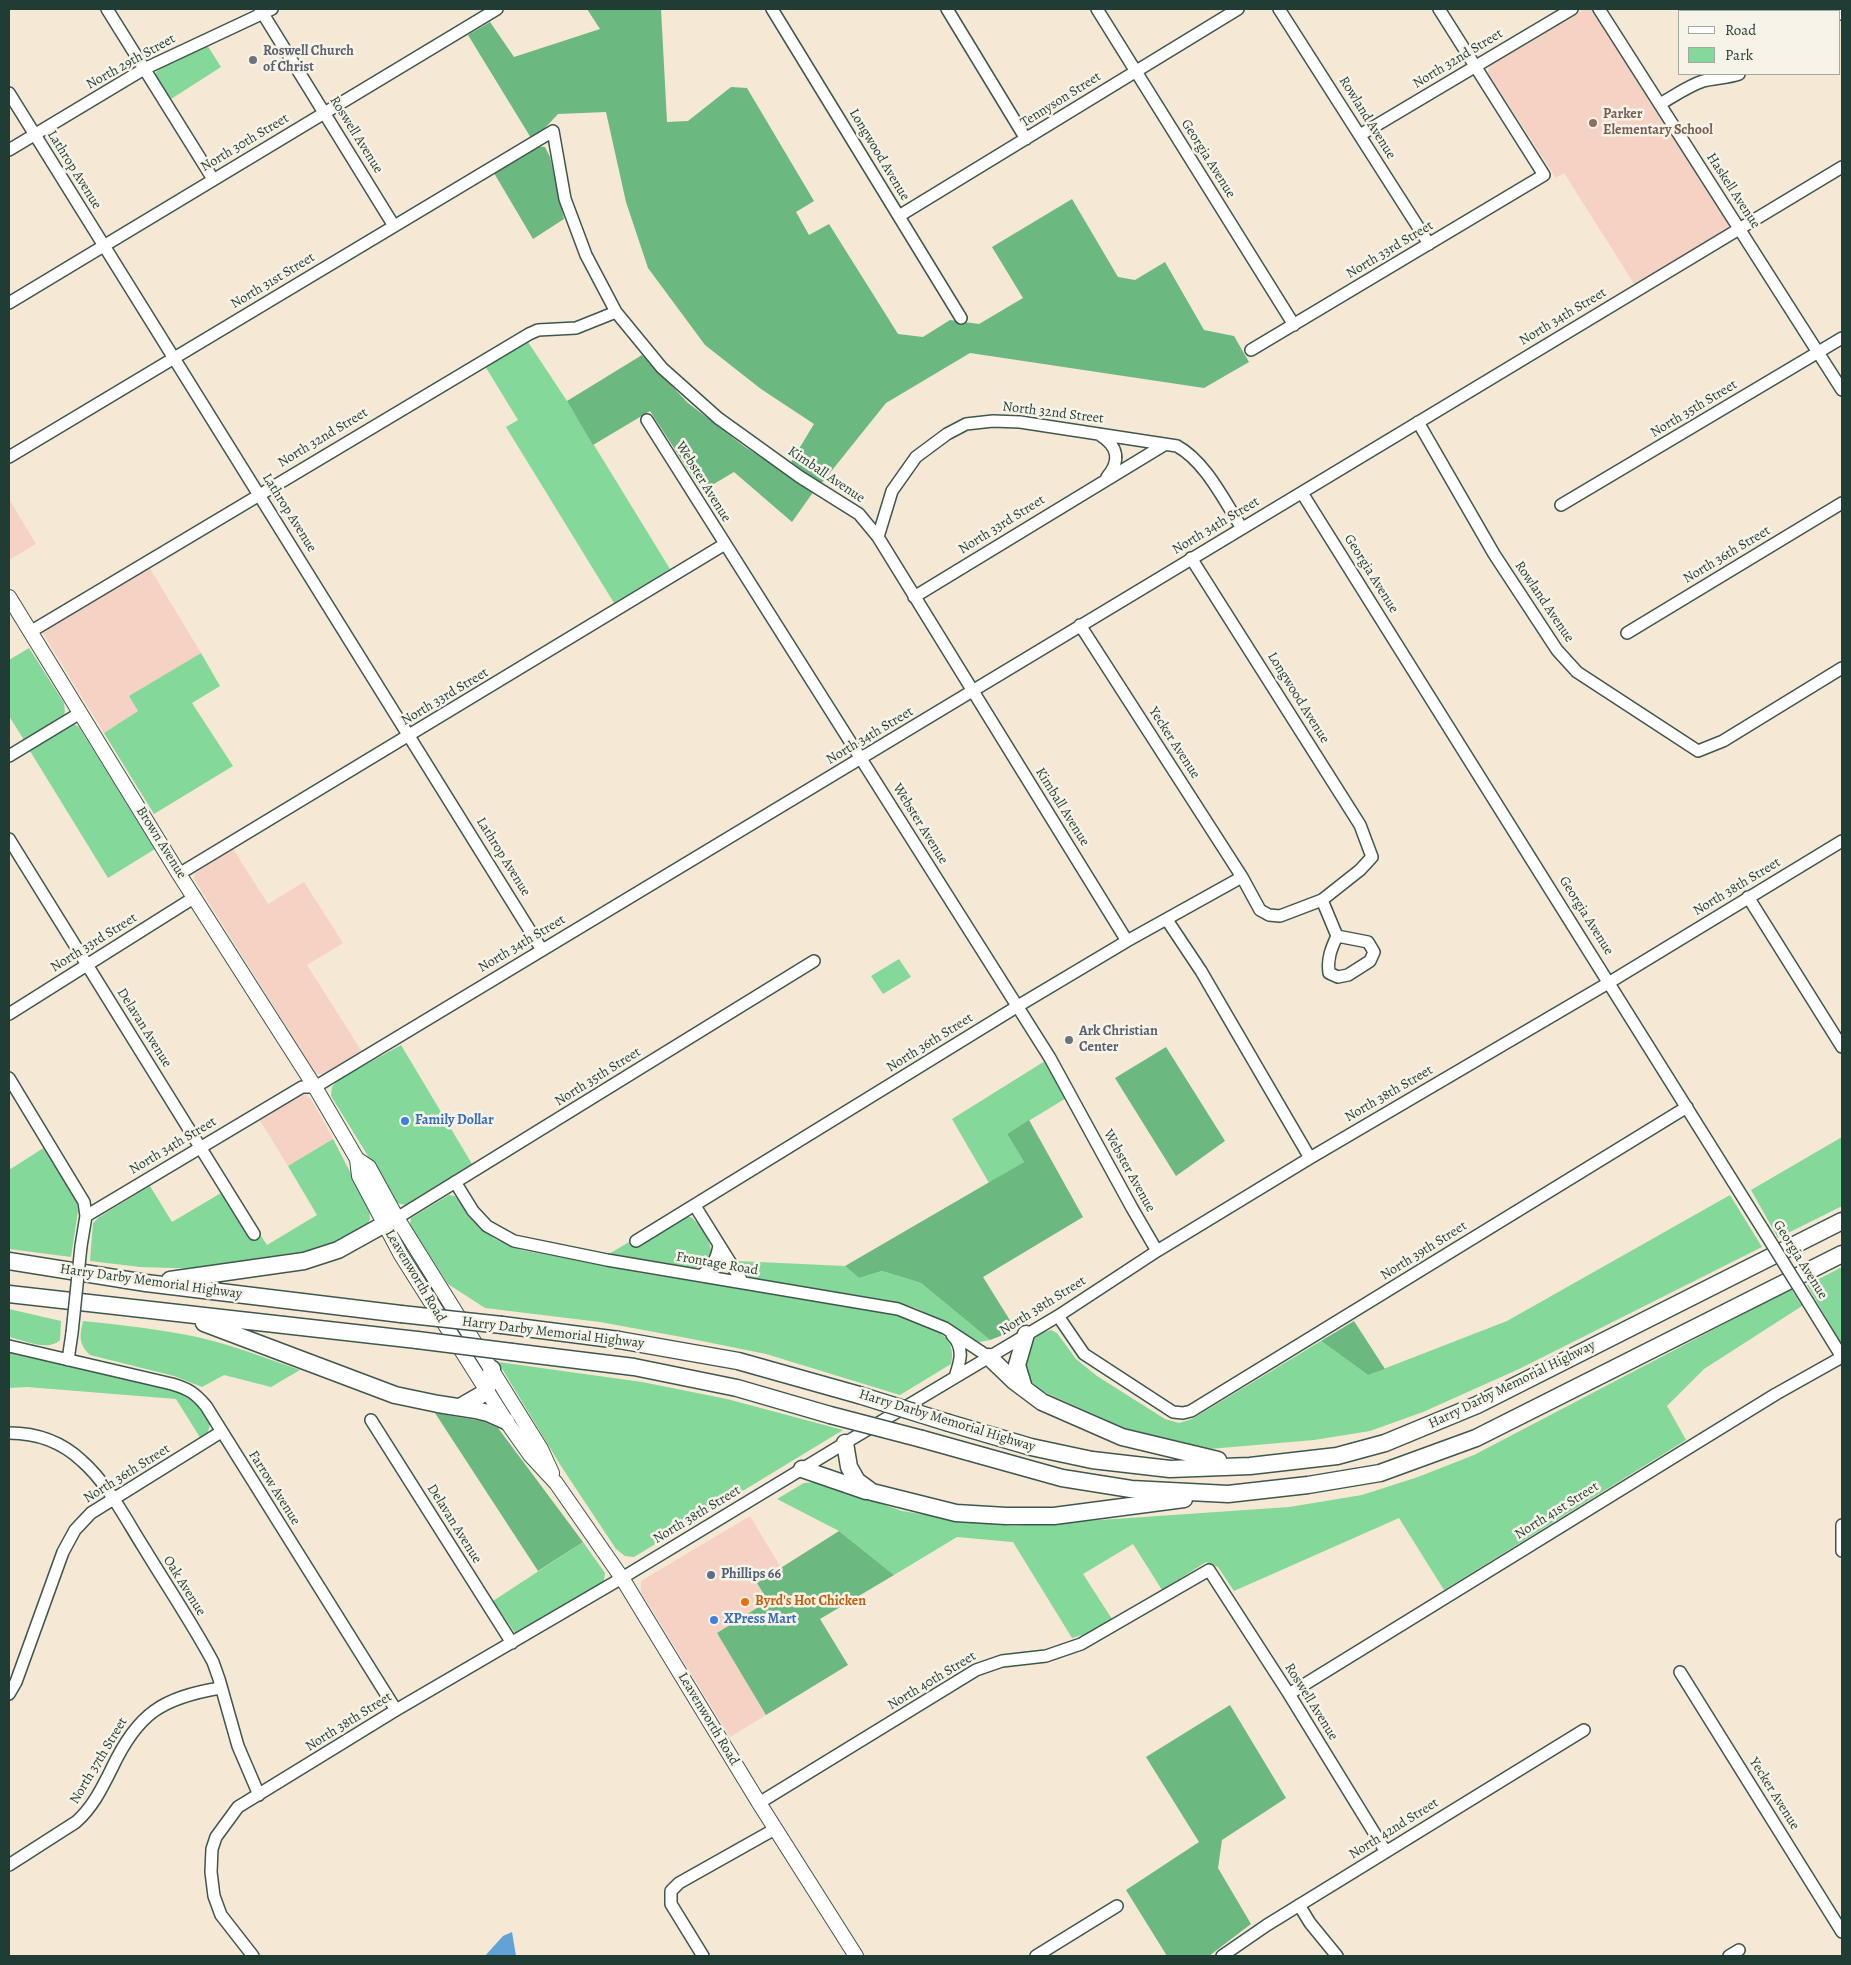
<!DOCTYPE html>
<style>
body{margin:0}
#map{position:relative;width:1851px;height:1965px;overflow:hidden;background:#f5e8d4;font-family:Alegreya,serif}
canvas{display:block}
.frame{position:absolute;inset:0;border:10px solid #1f3d34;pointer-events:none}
.legend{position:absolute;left:1678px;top:10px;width:162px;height:65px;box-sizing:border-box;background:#f7f3e8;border:1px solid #a1aaa0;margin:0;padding:6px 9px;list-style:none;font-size:15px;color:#1f3d34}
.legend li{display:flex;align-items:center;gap:10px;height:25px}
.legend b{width:25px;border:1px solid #a1aaa0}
</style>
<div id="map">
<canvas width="1851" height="1965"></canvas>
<div class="frame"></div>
<ul class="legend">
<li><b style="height:6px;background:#fff"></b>Road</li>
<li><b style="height:14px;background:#84d899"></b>Park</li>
</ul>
</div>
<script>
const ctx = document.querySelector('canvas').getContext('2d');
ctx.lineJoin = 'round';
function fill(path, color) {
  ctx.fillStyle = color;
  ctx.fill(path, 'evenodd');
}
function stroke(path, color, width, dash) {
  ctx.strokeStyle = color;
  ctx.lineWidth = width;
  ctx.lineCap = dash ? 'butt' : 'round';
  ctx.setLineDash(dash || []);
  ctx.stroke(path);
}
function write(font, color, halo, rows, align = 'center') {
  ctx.font = font + ' Alegreya,serif';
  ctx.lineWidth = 5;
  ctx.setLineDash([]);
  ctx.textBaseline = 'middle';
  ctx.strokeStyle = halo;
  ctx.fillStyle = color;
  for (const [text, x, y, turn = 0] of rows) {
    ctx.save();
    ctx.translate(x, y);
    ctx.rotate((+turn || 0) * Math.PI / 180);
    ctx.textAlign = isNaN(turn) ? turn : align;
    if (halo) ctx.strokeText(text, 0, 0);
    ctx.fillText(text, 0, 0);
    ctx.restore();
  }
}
fill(new Path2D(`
 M1585,9H1592L1729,223L1728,229L1635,285L1564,173L1556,178L1488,73L1489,66Z
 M9,499L36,544L9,560Z
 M149,567L201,653L129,696L138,711L104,733L42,632Z
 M233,849L268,904L304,882L343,943L307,965L362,1052L323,1075L315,1073L194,879L195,873Z
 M302,1094L306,1095L311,1099L333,1139L288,1166L259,1119L296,1096Z
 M750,1516L781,1568L757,1583L768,1600L717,1633L766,1715L730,1737L641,1592V1581Z`), '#f5d2c3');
fill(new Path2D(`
 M207,45L221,67L171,99L155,74L158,70Z
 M528,342L567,401L670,569L614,603L506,427L518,420L485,366Z
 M29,648L64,703L65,712L63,716L24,740L9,716V660Z
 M201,653L220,686L192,703L233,766L154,814L104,733L138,711L129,696Z
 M74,724L79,727L155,849L108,878L30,751L71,725Z
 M899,959L911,977L883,994L871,976Z
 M401,1045L472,1164L405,1205L397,1203L331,1096L332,1087L338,1080Z
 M1045,1061L1068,1097L1007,1134L1024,1162L989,1183L952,1119Z
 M1842,1137V1206L1778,1238L1751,1190Z
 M333,1139L369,1208L370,1219L364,1230L354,1237L289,1257L205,1269L140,1267L90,1261L93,1223L99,1217L150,1186L172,1222L221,1193L250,1240L261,1236L267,1245L317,1215L288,1166Z
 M45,1147L77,1201L78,1211L71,1257L9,1249V1170Z
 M449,1195L455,1196L476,1224L495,1239L521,1250L641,1273L885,1312C910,1320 961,1328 951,1364L900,1395L766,1354L687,1338L600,1322L485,1308L448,1284L410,1225L411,1218Z
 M1730,1195L1762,1247L1519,1369L1423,1412L1370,1431L1314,1440L1209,1449L1176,1444L1129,1430L1042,1391C1036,1386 1029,1381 1027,1374C1023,1361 1029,1341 1040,1334C1043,1332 1048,1331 1051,1330L1057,1333L1076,1359L1097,1376L1165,1419L1179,1423L1192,1419L1321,1341L1368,1375L1507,1321Z
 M686,1217H691C703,1227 715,1246 710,1261L693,1269L609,1254L629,1242L636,1248Z
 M737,1261L845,1266L859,1278L882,1271L921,1283L990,1340L979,1342L970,1339L946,1323L916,1308L892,1301L749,1278Z
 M1842,1267V1345L1807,1285Z
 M1791,1289L1802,1306L1704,1369L1667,1406L1686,1440L1444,1590L1399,1518L1234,1591L1218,1567L1206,1562L1162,1590L1133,1544L1083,1574L1112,1619L1083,1635L1072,1638L1013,1542L957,1537L894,1575L839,1531L777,1499L804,1483L819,1482L902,1511L958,1520L1013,1526L1289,1507L1362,1495L1418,1477L1474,1455Z
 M9,1309L61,1321L60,1340C48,1352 24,1340 9,1337Z
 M83,1321C121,1325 159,1329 197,1337C232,1345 266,1358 300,1370L271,1387L224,1375L202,1387L174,1376L90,1355C78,1343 80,1336 83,1321Z
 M9,1350L178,1392C194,1400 225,1421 201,1439L176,1399L27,1387L9,1388Z
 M498,1362L642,1382L727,1399L843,1430L634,1557L625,1556L616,1549L561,1466Z
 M583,1542L605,1573L604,1581L515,1633L493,1601Z`), '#84d899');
fill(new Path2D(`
 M587,9H661L667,122L688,121L731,87L747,88L814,201L796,212L809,235L829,224L898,334L923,337L950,320L979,324L1023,298L992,247L1072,199L1118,277L1135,280L1165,262L1204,330L1234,336L1249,362L1204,388L970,353L886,403L821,484L791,462L814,424L761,389L705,345L648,268L626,202L606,112L558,114L543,130L531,138L468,35L490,22L514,57L600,29Z
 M537,146L545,147L550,157L564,219L533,239L494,173Z
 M642,355L688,403L745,447L814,491L792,522L734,472L702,491L650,411L593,445L567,401Z
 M1166,1047L1225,1141L1176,1176L1115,1078Z
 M1029,1120L1083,1217L983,1277L1016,1330L990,1340L921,1283L882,1271L859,1278L845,1266L1024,1162L1007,1134Z
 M1354,1321L1385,1369L1368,1375L1321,1341Z
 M435,1413L482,1421L498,1428L583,1542L538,1571Z
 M839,1531L894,1575L820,1619L848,1665L766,1715L717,1633L768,1601L757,1583Z
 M1230,1705L1286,1798L1222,1840L1218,1868L1251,1924L1209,1956H1167L1126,1890L1199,1842L1146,1757Z`), '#6bb881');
fill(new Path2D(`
 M512,1932L516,1956H485L503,1936Z`), '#63a2d5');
const minor = new Path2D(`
 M107,9L213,179
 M260,9L394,226
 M772,9L961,318
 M947,9L1026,139
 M1097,9L1294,325
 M1279,9L1429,244
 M1599,9L1842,390
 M1840,14L1842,13
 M9,93L542,950
 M1660,104C1674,96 1688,86 1703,81C1715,78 1727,78 1739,74
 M1360,135L1572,9
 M9,150L144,69L272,9
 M899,216L1238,9
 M9,303L497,9
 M1251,350L1544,175L1439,9
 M647,420L1050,1058L1132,1208L1157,1251
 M1418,422L1494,554L1557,650L1577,672L1698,751L1723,741L1842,668
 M1100,435C1118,446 1121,461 1107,477
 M9,457L553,131L565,199L586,255L616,312L662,368L718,418L800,477L859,514L878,537L1127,941
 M1302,493L1762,1228
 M1561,505L1842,338
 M878,537L892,491L916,457L947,434L966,424L993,421L1020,422L1177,446C1206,462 1224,501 1242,528
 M914,597L1164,445
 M1080,625L1242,877L1260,910L1269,915L1280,916L1322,900L1360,870L1372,857L1360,825L1191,558
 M30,632L529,334L538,330L576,328L616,312
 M1627,633L1842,503
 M9,756L80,713
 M9,839L254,1234
 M179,874L725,544
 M1748,897L1842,1047
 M1322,900L1337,936
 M1167,920L1201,971L1310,1158
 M1337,936L1368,942L1374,952L1370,961L1348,975L1338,977L1329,973C1327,959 1331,949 1337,936Z
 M9,1014L195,897
 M9,1078L84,1202L86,1216L81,1246
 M455,1182L473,1211L487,1226L514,1241L607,1260L898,1309L945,1328L989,1357
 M695,1206L743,1283
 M86,1216L302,1087H315L1842,167
 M397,1218L814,961
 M636,1241L1018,1006L1127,941L1242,877
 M701,1276C712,1267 717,1259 719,1245
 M1808,1302L1842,1357
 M1058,1316L1084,1354L1173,1412L1183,1413L1191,1411L1687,1107
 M952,1335C965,1348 960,1362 955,1377
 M9,1346L172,1384C189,1389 195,1393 206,1406L396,1710
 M68,1360L72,1333
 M371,1420L512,1643
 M9,1433C36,1433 62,1442 82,1461C108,1484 125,1518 144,1548C167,1586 192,1623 213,1662L219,1679L238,1746L259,1795
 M1842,1525V1551
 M1680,1672L1842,1932
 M9,1694L16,1682L63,1552L75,1530L91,1513L221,1432
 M1289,1694L1776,1394L1842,1357
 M759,1803L976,1670L1002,1661L1046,1656L1081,1644L1209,1570L1289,1694L1386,1852
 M9,1865L76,1822C93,1807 102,1788 112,1768C138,1713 162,1698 220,1688
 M1299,1905L1310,1923L1337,1956
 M253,1956L221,1915L214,1896L211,1872L212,1849L216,1837L238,1807L396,1710L622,1578L845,1443L1058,1316L1157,1251L1310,1158L1610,982L1842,841
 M703,1956L671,1904V1891L679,1883L775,1829
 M1036,1956L1117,1906
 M1222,1956L1267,1925L1584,1730
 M1729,1956L1739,1950`);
const major = new Path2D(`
 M9,597L179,874L315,1087L357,1159L359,1176L401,1255L506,1421L530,1455L556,1483L622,1578L759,1803L856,1956
 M357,1159L369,1167L397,1218L541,1449L552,1473`);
const highway = new Path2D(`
 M9,1261L146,1283L401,1314
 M170,1280L304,1261L338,1250L383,1225
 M9,1294L417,1340
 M204,1323L395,1395L438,1404L476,1410L488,1413L506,1421
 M502,1325L619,1340L738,1361L859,1395
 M512,1352L634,1367L737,1388L830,1415
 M989,1357L1014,1381L1042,1402L1122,1437L1218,1460
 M1024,1388L1017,1365L1026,1334
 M460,1407L486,1392L492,1369
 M949,1423L1031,1447L1092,1460L1170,1469L1250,1466L1337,1456L1385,1443L1477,1405L1842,1221
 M922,1439L1062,1478L1131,1489L1228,1494L1308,1485L1380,1473L1476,1438L1842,1254
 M845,1443L849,1467L857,1481L872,1492L956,1513L1006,1516H1054L1184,1499
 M802,1469L866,1491`);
stroke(minor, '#3f574c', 14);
stroke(major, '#3f574c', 16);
stroke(highway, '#3f574c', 19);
stroke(minor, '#fff', 11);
stroke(major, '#fff', 14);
stroke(highway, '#fff', 16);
const minorBridge = new Path2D(`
 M1762,1228L1808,1302
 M72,1333L81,1246`);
const highwayBridge = new Path2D(`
 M401,1314L502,1325
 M417,1340L512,1352
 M859,1395L949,1423
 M830,1415L922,1439`);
stroke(minorBridge, '#3f574c', 14, []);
stroke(highwayBridge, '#3f574c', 19, []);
stroke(minorBridge, '#fff', 11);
stroke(highwayBridge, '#fff', 16);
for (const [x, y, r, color] of [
 [253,60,5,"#6b7280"],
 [1593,123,5,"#8d6e63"],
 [1069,1040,5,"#6b7280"],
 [405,1121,5,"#3f7fe0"],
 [711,1575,5,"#5c6f8a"],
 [745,1602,5,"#e8710a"],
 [714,1620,5,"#3f7fe0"]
]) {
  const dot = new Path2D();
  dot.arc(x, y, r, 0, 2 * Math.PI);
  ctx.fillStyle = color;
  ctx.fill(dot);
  stroke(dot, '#f7f3e8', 2);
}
write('bold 14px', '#5b616d', '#f7f3e8', [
 ["Roswell Church",263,52],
 ["of Christ",263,68],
 ["Ark Christian",1079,1032],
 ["Center",1079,1048]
], 'left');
write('14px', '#1f3d34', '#f7f3e8', [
 ["North 32nd Street",1458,59,-31],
 ["North 29th Street",131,62,-29],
 ["Tennyson Street",1061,100,-32],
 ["Rowland Avenue",1367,118,58],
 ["Roswell Avenue",356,135,58],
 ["North 30th Street",245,143,-31],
 ["Longwood Avenue",879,155,59],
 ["Georgia Avenue",1208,159,58],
 ["Lathrop Avenue",74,170,58],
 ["Haskell Avenue",1733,191,57],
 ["North 33rd Street",1390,250,-31],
 ["North 31st Street",273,281,-31],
 ["North 34th Street",1563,317,-31],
 ["North 35th Street",1694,409,-31],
 ["North 32nd Street",1053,413,7],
 ["North 32nd Street",323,438,-31],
 ["Kimball Avenue",826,475,34],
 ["Webster Avenue",703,482,58],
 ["Lathrop Avenue",289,513,58],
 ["North 33rd Street",1002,525,-32],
 ["North 34th Street",1216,526,-31],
 ["North 36th Street",1727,555,-31],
 ["Georgia Avenue",1371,574,58],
 ["Rowland Avenue",1544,602,56],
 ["North 33rd Street",445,697,-31],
 ["Longwood Avenue",1298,698,58],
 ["North 34th Street",870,736,-31],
 ["Yecker Avenue",1174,743,57],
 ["Kimball Avenue",1062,807,58],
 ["Webster Avenue",920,824,58],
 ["Brown Avenue",161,843,58],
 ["Lathrop Avenue",503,857,58],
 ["North 38th Street",1737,887,-31],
 ["Georgia Avenue",1586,916,58],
 ["North 33rd Street",94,943,-32],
 ["North 34th Street",522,944,-31],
 ["Delavan Avenue",144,1028,58],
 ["North 36th Street",930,1043,-32],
 ["North 35th Street",598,1077,-32],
 ["North 38th Street",1389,1094,-30],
 ["North 34th Street",173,1146,-31],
 ["Webster Avenue",1129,1171,61],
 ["North 39th Street",1424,1251,-32],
 ["Georgia Avenue",1800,1260,58],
 ["Frontage Road",717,1264,10],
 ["Leavenworth Road",415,1276,59],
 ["Harry Darby Memorial Highway",151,1282,8],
 ["North 38th Street",1043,1306,-32],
 ["Harry Darby Memorial Highway",553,1333,7],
 ["Harry Darby Memorial Highway",1512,1385,-26],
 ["Harry Darby Memorial Highway",947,1421,17],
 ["North 36th Street",127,1474,-32],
 ["Farrow Avenue",274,1488,58],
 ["North 41st Street",1557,1511,-32],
 ["North 38th Street",697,1515,-31],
 ["Delavan Avenue",454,1524,58],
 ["Oak Avenue",184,1586,58],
 ["North 40th Street",932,1681,-31],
 ["Roswell Avenue",1311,1702,58],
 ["Leavenworth Road",708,1719,59],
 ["North 38th Street",349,1722,-32],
 ["North 37th Street",99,1761,-59],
 ["Yecker Avenue",1774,1794,58],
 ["North 42nd Street",1394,1829,-32]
]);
write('bold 14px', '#785e54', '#f7f3e8', [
 ["Parker",1603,115],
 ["Elementary School",1603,131]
], 'left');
write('bold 14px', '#366cbe', '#f7f3e8', [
 ["Family Dollar",415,1121],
 ["XPress Mart",724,1620]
], 'left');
write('bold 14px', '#4e5e75', '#f7f3e8', [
 ["Phillips 66",721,1575]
], 'left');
write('bold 14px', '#c56008', '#f7f3e8', [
 ["Byrd's Hot Chicken",755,1602]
], 'left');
</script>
